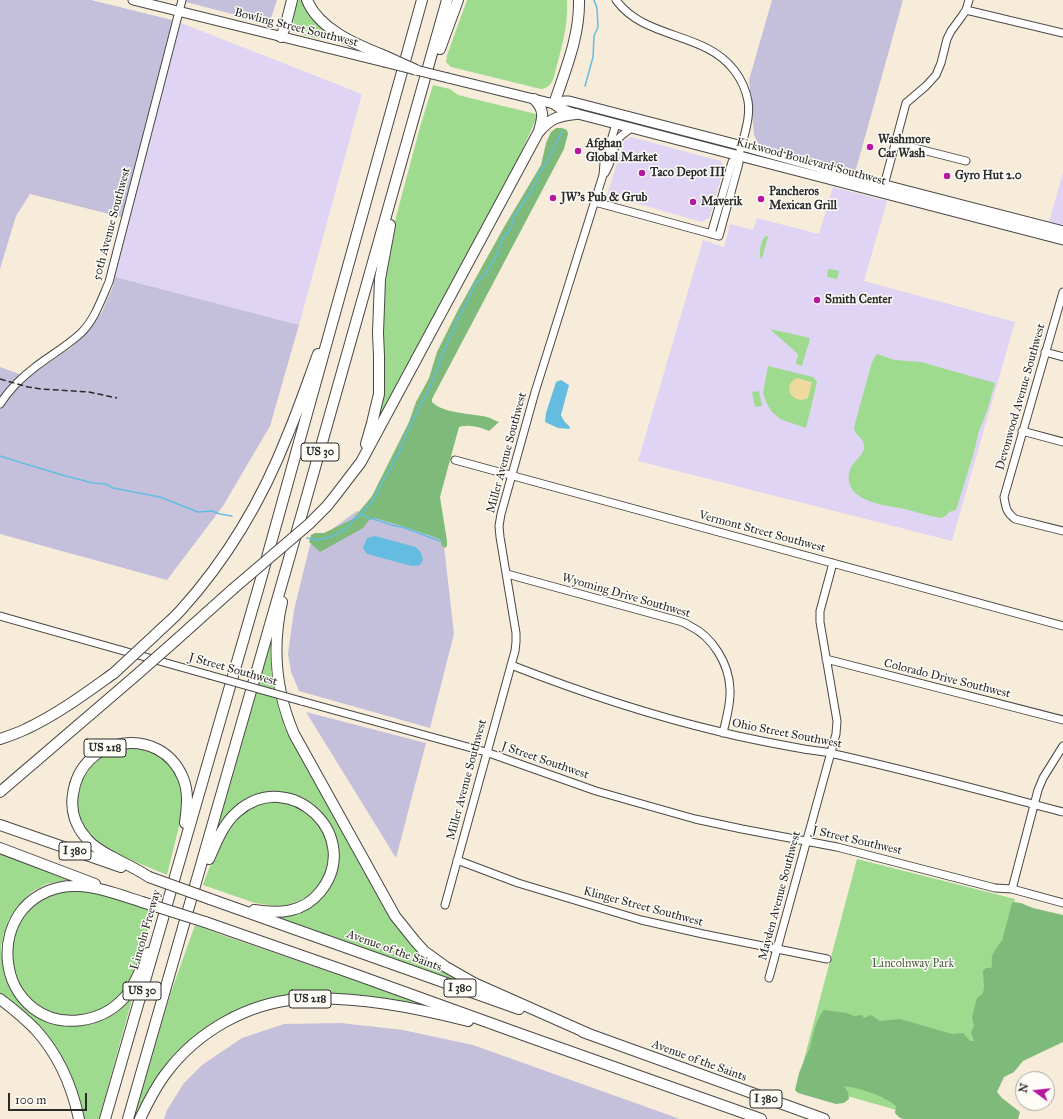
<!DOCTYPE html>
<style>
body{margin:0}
#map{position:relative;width:1063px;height:1119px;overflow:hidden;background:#f7ecda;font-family:"IM FELL Great Primer",serif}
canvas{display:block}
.north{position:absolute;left:1015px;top:1071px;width:40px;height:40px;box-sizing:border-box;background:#fdfcf7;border:1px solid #a9a8a5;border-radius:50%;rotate:285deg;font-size:11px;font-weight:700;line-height:16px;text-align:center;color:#2b2b2b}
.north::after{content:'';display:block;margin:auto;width:14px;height:18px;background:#b5179e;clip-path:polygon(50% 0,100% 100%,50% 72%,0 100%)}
.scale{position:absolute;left:8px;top:1093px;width:79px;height:18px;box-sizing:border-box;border:2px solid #2b2b2b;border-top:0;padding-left:5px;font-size:12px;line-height:14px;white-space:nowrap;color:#2b2b2b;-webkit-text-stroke:3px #fdfcf7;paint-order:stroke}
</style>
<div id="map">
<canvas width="1063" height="1119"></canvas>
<div class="north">N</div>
<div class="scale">100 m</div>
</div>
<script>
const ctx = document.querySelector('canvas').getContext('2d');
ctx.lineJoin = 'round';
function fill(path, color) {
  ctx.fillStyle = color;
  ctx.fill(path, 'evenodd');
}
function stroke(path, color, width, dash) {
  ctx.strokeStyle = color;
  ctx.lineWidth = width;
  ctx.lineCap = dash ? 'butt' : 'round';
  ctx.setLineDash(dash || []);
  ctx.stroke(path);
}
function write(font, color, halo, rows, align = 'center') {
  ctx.font = font + ' "IM FELL Great Primer",serif';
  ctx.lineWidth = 3;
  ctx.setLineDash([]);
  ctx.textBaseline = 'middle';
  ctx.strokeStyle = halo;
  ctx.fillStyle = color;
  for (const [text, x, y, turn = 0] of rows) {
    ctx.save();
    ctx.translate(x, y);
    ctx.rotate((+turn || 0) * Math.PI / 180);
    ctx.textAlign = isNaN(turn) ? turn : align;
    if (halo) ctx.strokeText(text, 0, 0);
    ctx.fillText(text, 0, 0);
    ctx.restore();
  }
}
fill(new Path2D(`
 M176,21L362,94L299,325L110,276Z
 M631,137L721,161L724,167L710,217L702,222L607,195L624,141Z
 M1063,173V240L1045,235Z
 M833,187L887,201L864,281L1015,322L952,541L638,461L703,240L724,247L730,224L753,230L757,218L819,234Z`), '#e0d4f4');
fill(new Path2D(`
 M0,0H91L176,21L125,218L30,194L16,216L0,269Z
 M178,0H277L270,21L263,22Z
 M772,0H903L855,173L761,147L759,145L754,135L749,80Z
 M115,277L299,325L270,426L223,506L167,580L0,534V367L28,377L71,348L89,330L102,312L113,286Z
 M357,511L443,537L454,634L430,728L299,691L291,672L288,654L294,610L310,545Z
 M306,712L426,743L396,858Z
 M341,1023L403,1030L473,1045L680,1119H164L167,1110L184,1083L202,1065L242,1038L284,1024Z`), '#c4c0db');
fill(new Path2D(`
 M298,0H303C314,24 321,30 344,41V44L303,35C288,25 294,14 298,0Z
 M467,0H567C569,26 560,52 554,77C551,84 549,88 541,89L451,67L446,62L447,55Z
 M433,85L450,89L458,95L536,114L537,117L512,173L378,421L383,388V293L391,236L420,127Z
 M766,236H768L762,259L760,257C759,251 761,240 766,236Z
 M830,269L839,271L837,279L827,277L828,270Z
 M770,329L810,338L808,347L807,348L802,366L796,364L798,354Z
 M877,354L895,360L921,362L995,383L987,411L978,434L974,452L956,510L949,512L946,516L941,518C929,516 917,512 905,509C885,505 845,502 849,474C851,460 866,456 864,445C863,437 854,435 854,427L872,362Z
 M768,366L813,377L817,382L806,428L780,419L772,412L767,404L763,393Z
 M759,391L762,406L755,407L752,392Z
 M270,644L273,645L279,702L397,923L473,987L277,917V916L321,896L334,836L330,823L321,812L307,801L297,797L270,793L220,828L218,826Z
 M115,747H144L165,759L180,779L183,790L181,818L167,875L105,849L92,840L80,823L75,800L84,769Z
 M274,801L286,802L305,810L322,828L329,850L327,866L326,872L321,881L314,891L309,895L299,901L286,905L276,906L255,903L203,885C210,865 227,822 244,811C254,805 263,803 274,801Z
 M0,853L67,877L68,880L46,884L30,893L18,906L9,919L4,933L1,946L2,960L4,973L9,985L25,1006L82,1025L92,1023L100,1020L130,996H133L99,1119H82L78,1100L30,1018L20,1008L0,993Z
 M857,859L1015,899L953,1119H928L798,1082Z
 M59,890H87L156,911L132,979L123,993L114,1002L101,1010L78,1016H64L51,1013L42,1009L26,997L14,980L9,945L18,920L37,899Z
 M195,925L219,934L429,1006L386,1000L307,996L206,1028L136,1118L134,1117L170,995Z`), '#9edb8f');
fill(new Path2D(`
 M556,128H562L567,130L568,134L564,149L432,399V402C444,414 471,413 487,417C491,418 495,421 499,422L489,431C480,427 469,424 459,427L440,497L447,541V546L445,548L442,546L440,539L405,527L375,518L369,520L363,528L320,552L309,542L311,535L315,533H324L353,519L372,496L409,422L416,402L429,378L437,352L458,310L504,227L541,165L546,143L551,132Z
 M1014,902L1021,903L1033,908L1063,915V1042L1023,1061L1014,1072L1004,1077L997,1092L1002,1098L1020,1112L1018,1119H904L900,1118L895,1113L896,1106C884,1096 860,1088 844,1086L848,1092L849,1099L844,1103L836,1104L798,1093L795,1090L799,1073L810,1047L815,1027L820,1015L824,1010L847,1013L854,1016L862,1015L864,1018L871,1015L880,1021L900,1019L952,1034L963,1033L970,1041H974L971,1032L974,1026L972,1017L977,998L983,993L984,987L983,971L986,968H991C993,964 991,961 992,957C993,952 997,948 999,944L1002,941L1012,903Z`), '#7ebb7a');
fill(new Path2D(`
 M797,378L812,382L808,398C792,406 781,385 797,378Z`), '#eeda9e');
fill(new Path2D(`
 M561,380L569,385L561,415L564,421L570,427L569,429L558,428L545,422L546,413L556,382Z
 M375,536L416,547L421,553L423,560L420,565L412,566L367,554L363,548L367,538Z`), '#64bde1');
stroke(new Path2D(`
 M585,86L593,57L594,36L598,27L597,8L594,0
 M0,456L32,466L66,476L93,483L106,484L113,488L160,497L198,512L212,511L220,514L232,516
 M361,515L392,525L405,528L440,541
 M307,538L318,540L333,536L347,528L353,520L361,515L375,497L382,483L400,451L408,430L429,389L448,341L475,284L486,273L498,253L502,239L511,228L514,217L532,190L540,172L548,160L562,131`), '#64bde1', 1.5);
const minor = new Path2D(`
 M966,10L1063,33
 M895,143L966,161
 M605,173L609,165L617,140L621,136L631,128
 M883,189L906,103L926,86L936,75L941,63L947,39L951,31L962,16L966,10L969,0
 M595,202L719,236L739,163C738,154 741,146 744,137C747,125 750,113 748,101C746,90 741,79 734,70C704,31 645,40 616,0
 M711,234L732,162L738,156
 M1063,292L1004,497C1006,508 1006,512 1015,519L1063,531
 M1045,352L1063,357
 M0,404C9,390 21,378 34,368C49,356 66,347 81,333C95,319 101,300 109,282L182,0
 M1022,431L1063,442
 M455,460L1063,626
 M507,574L679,621C683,622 687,624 690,626C713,637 729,664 730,689C731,704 726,719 723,733
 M0,616L209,675
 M826,659L1063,720
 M511,665C580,692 649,715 721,732C749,739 776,744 804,749C814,751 824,751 834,754C911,771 987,792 1063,812
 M301,701L486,752L596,791L695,819L742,829L837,847L995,888L1012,889L1063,903
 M457,860L518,883L641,920L703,934L827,959
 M1012,889L1038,790L1043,778L1063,746
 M445,905L515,651L516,642V633L500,537L499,526L501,514L535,392L603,175L604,163L616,124
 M769,978L836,734L837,721L820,622V611L833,563`);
const major = new Path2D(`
 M133,0L384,62
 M448,78L554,104L559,108L570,112L1063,240
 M554,104L564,101H569L731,143L854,177L1063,231`);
const highway = new Path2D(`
 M307,0C319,30 358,45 385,56
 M281,37L286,24L292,0
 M440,49L458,0
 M534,99C545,110 543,117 539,131
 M554,104C565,71 580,36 579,0
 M366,444L372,423L379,394V356L378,333L380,279L390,225
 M327,506L335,496L361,462L538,133C550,118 558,116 576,114
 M282,602C272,646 276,692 294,734L395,916L415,941L424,951L446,967L474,983L589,1034
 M155,635C163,627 173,619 181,610C227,559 263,498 288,434C299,408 308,381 318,354
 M175,641L233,589
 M0,739C9,736 18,733 26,729C58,714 86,693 114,673
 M0,792L133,678
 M0,825L121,867
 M0,848L95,884
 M209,859C216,843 223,824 237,812C290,765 365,837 320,892C303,913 279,914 254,910
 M149,877C140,871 130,866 120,861C109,855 95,849 87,839C76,827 70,811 73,794C81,735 161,724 183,778C189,792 187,808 185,823
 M210,899L519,1009
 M142,902C123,896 97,886 77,886C57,885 37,893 23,909C0,937 2,984 33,1008C60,1029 101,1023 124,998C135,986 141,968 148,953
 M205,922L354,974L526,1036L761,1119
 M0,999C12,1008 24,1018 35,1029C58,1054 72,1086 79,1119
 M583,1032L824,1119
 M105,1119L261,579L422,0
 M128,1119L305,503L447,0
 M140,1119C148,1102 156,1086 167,1072C198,1031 248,1003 299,999C356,996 413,1007 468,1021`);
stroke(minor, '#4a4845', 9);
stroke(major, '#4a4845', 11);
stroke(highway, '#4a4845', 12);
stroke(minor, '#fff', 7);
stroke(major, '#fff', 9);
stroke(highway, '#fff', 10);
stroke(new Path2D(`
 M0,379L28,387L41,389L89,392L117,398`), '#2b2b2b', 1.5, [6, 3]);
const minorBridge = new Path2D(`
 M209,675L301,701`);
const majorBridge = new Path2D(`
 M384,62L448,78`);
const highwayBridge = new Path2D(`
 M385,56L416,70
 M233,589L309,524L327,506
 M114,673L155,635
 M133,678L175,641
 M149,877L210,899
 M142,902L205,922`);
stroke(minorBridge, '#4a4845', 9, []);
stroke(majorBridge, '#4a4845', 11, []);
stroke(highwayBridge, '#4a4845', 12, []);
stroke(minorBridge, '#fff', 7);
stroke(majorBridge, '#fff', 9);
stroke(highwayBridge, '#fff', 10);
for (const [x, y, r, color] of [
 [870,147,4,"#b5179e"],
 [578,151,4,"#b5179e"],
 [642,173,4,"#b5179e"],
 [947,176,4,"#b5179e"],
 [553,198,4,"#b5179e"],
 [761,199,4,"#b5179e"],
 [693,202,4,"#b5179e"],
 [817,300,4,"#b5179e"]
]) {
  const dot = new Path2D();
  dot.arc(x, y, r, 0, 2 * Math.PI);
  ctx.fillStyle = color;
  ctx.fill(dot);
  stroke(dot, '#fdfcf7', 1.5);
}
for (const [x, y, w] of [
 [320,452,38],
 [105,748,42],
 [75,851,32],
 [460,988,32],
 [142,991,38],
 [310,999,42],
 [766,1099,32]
]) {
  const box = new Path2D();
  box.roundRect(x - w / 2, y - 9, w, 18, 3);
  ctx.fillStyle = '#fdfcf7';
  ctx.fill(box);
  stroke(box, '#2b2b2b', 1);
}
write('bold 11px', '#2b2b2b', null, [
 ["US 30",320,452],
 ["US 218",105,748],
 ["I 380",75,851],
 ["I 380",460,988],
 ["US 30",142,991],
 ["US 218",310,999],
 ["I 380",766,1099]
]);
write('12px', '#2b2b2b', '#fdfcf7', [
 ["Bowling Street Southwest",296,28,14],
 ["Kirkwood Boulevard Southwest",811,162,15],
 ["50th Avenue Southwest",112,224,-75],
 ["Devonwood Avenue Southwest",1021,397,-74],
 ["Miller Avenue Southwest",507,453,-75],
 ["Vermont Street Southwest",762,532,15],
 ["Wyoming Drive Southwest",626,596,16],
 ["J Street Southwest",233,670,16],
 ["Colorado Drive Southwest",947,679,14],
 ["Ohio Street Southwest",787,734,11],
 ["J Street Southwest",545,761,19],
 ["Miller Avenue Southwest",467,780,-75],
 ["J Street Southwest",857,841,13],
 ["Mayden Avenue Southwest",780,896,-75],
 ["Klinger Street Southwest",643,907,15],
 ["Lincoln Freeway",146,930,-74],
 ["Avenue of the Saints",394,951,20],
 ["Avenue of the Saints",699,1061,20]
]);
write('bold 12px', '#2b2b2b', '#fdfcf7', [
 ["Washmore",878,140],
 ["Car Wash",878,154],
 ["Afghan",586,144],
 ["Global Market",586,158],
 ["Taco Depot III",650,173],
 ["Gyro Hut 2.0",955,176],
 ["Pancheros",769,192],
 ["Mexican Grill",769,206],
 ["JW's Pub & Grub",561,198],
 ["Maverik",701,202],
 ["Smith Center",825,300]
], 'left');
write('12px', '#4e6049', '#fdfcf7', [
 ["Lincolnway Park",913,964]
]);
</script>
